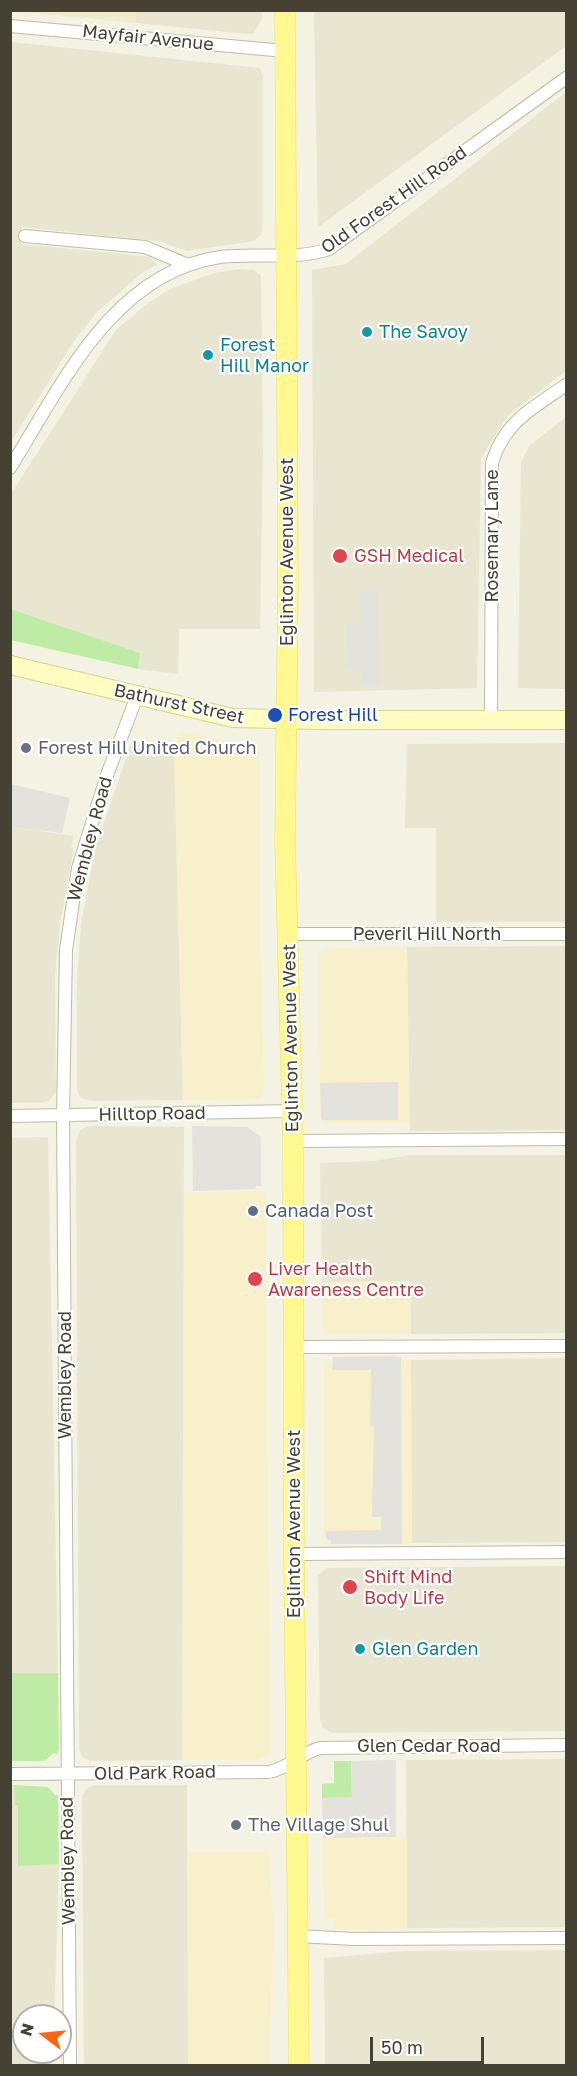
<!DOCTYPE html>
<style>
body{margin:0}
#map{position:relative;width:577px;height:2076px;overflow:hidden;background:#f3f2e3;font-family:"Golos Text",sans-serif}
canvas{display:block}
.frame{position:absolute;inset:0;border:12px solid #454233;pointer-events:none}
.north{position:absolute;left:12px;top:2004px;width:60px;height:60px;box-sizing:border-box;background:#fff;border:2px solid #b5b3ad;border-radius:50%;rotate:286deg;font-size:16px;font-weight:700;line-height:24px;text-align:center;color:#454233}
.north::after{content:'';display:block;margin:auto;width:21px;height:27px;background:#ff650e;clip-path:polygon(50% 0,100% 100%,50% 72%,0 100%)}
.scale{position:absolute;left:370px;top:2037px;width:114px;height:27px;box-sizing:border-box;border:3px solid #454233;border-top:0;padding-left:8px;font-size:18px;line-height:21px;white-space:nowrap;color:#454233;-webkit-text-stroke:4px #fff;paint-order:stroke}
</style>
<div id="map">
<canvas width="577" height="2076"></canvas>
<div class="frame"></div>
<div class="north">N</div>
<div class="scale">50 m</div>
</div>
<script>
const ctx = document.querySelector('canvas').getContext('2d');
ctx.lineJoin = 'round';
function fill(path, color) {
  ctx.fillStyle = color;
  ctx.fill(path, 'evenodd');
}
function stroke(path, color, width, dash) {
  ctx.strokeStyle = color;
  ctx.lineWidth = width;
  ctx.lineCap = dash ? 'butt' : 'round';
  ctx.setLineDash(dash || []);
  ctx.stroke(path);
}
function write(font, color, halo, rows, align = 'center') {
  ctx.font = font + ' "Golos Text",sans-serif';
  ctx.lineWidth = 4.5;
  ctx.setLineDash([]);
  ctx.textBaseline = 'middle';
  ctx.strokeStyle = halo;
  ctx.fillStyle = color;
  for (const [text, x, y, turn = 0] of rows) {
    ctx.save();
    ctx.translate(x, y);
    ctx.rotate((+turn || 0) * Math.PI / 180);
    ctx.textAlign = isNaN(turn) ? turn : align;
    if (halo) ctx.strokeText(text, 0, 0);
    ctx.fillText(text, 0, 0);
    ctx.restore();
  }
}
fill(new Path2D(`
 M136,11H262V18L254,33L247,34L136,23Z
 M314,11H566V46L318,227Z
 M11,42L260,68L263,76V221L261,235L254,241L187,251L158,241L22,227L21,244L150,257L157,265L144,271L97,312L72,344L11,442Z
 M566,92V371L508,415L481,458L477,688L314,692L312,270L346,264Z
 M240,269L254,270L261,276L263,443L260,629H179L178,674L138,669L140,653L11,609V494L116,330L148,303L170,289L214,273Z
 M566,417V689L518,688L521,463L529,446Z
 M132,741L174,752L183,1100L92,1101L81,1098L77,1090V980L81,924L96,846Z
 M566,743V922H436V828H405L407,744Z
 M11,827L74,836L71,847L74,848L60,923L55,975L56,1091L49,1101L39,1103H11Z
 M566,946V1130L410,1131L407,947Z
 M90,1126L184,1127L182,1760L90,1761L83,1757L79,1749L76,1141L81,1129Z
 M48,1137L58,1673H11L10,1138Z
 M411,1155H566V1333L411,1334L410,1281L322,1282L320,1163L374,1161Z
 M566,1358V1542L412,1543L411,1360Z
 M566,1566V1731L331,1733L323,1728L320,1719L318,1576L326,1568Z
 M566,1759V1927L407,1928L406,1760Z
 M14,1785L15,1805H18V1865L59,1864L54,2016H24V2052H52V2065H11L10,1786Z
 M95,1785H187L188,2065H84L82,1797L86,1789Z
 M566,1950V2065H325L324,1958L406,1951Z`), '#e8e5d0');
fill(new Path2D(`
 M178,732L260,748V943L264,1090L261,1097L255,1099L183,1100L174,752Z
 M407,947L409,1123H325L320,1111L319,954L331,948Z
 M265,1191L270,1748L267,1756L257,1760H182L184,1193Z
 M410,1281L411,1334L324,1333L323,1331L322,1282Z
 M395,1356L411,1360L412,1543L331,1544L324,1536V1362L332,1361L333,1357Z
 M407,1837V1928L335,1929V1917H324L323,1838Z
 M188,1852H269L273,1927L269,2065H188Z`), '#f8efcb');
fill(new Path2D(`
 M14,11H136V23L85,18Z`), '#eeeccb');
fill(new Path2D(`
 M11,609L140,653L138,669L11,640Z
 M11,1673H58L59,1748L57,1755L54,1753L44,1761H11Z
 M334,1761H351L352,1797L322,1798V1784L334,1783Z
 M14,1785L48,1787L55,1795H58L59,1864L18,1866V1805H15Z`), '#beeca7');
fill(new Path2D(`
 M378,590L380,685H361V670H348L347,624H361L360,591Z
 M11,784L70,798L62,833L11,827Z
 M398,1082V1120H322L321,1117L320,1083Z
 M192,1126L247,1127L261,1137V1186H256L255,1189L193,1191Z
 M395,1356L401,1357L402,1544H331V1540L326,1539V1531L381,1530V1517H372L374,1427L370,1426L371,1370H332L333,1357Z
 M396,1760V1837L323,1838L322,1798L352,1797L351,1761Z`), '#e3e2dc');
const minor = new Path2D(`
 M10,26L285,51
 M25,236L145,247L188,265
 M10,468C62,385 112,273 220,257C257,252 294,261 329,249L566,78
 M491,720L492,463C504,422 533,408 566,385
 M288,934H566
 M10,1116L293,1111
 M293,1141L566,1139
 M294,1347L566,1346
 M294,1554L566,1552
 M10,1774L269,1772C289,1768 301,1753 320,1748L566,1745
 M297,1936L354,1939L566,1938
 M70,2066L63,1116L66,950L78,868L107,775L137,696`);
const secondary = new Path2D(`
 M10,665L233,718L321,720H566`);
const primary = new Path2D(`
 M285,10L288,583L285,842L293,1141L294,1554L299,2066`);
stroke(minor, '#bfbca5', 14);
stroke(secondary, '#d7d48e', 20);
stroke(primary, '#efe155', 21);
stroke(minor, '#fff', 12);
stroke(secondary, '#fffdc1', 18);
stroke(primary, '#fff790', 20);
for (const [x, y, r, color] of [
 [367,332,6,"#0f9aa8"],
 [208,355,6,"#0f9aa8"],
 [340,556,8,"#e0444e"],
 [275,715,8,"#1a4fb4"],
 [26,748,6,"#6b7280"],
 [253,1211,6,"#5c6f8a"],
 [255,1279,8,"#e0444e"],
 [350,1587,8,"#e0444e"],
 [360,1649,6,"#0f9aa8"],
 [236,1825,6,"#6b7280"]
]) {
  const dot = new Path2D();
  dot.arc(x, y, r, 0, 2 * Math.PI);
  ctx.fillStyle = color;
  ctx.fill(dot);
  stroke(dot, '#fff', 2);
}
write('18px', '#454233', '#fff', [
 ["Mayfair Avenue",148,38,6],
 ["Old Forest Hill Road",394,200,-35],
 ["Rosemary Lane",492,536,-90],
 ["Eglinton Avenue West",287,552,-90],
 ["Bathurst Street",179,704,12],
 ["Wembley Road",90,839,-75],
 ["Peveril Hill North",427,934],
 ["Eglinton Avenue West",291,1038,-91],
 ["Hilltop Road",152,1114,-1],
 ["Wembley Road",65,1375,-90],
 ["Eglinton Avenue West",294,1524,-90],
 ["Glen Cedar Road",429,1746],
 ["Old Park Road",155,1773,-1],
 ["Wembley Road",68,1861,-91]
]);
write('18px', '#0d838f', '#fff', [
 ["The Savoy",379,332],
 ["Forest",220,345],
 ["Hill Manor",220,366],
 ["Glen Garden",372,1649]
], 'left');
write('18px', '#be3a42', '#fff', [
 ["GSH Medical",354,556],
 ["Liver Health",268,1269],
 ["Awareness Centre",268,1290],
 ["Shift Mind",364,1577],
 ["Body Life",364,1598]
], 'left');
write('18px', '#164399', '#fff', [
 ["Forest Hill",288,715]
], 'left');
write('18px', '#5b616d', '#fff', [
 ["Forest Hill United Church",38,748],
 ["The Village Shul",248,1825]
], 'left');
write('18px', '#4e5e75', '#fff', [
 ["Canada Post",265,1211]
], 'left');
</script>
